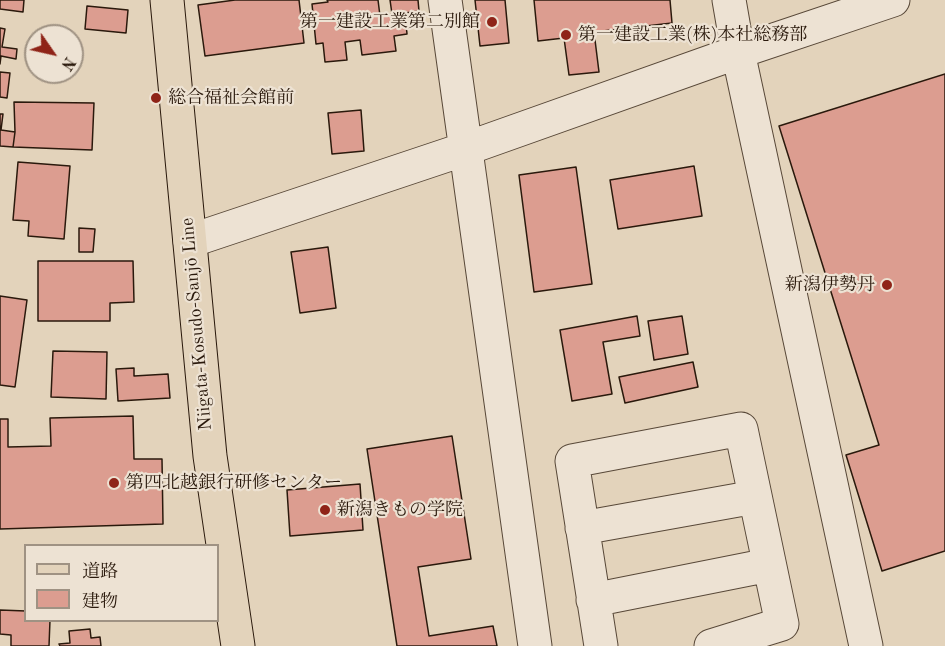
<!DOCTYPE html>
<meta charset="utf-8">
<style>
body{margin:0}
#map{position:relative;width:945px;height:646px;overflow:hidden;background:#e3d3bb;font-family:"Old Standard TT","Noto Serif JP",serif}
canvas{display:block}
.legend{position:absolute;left:24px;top:544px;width:195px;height:78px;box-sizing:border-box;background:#ede2d3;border:2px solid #9f9283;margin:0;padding:8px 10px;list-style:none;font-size:18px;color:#2a190c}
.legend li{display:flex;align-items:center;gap:12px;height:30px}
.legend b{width:30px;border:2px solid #9f9283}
.north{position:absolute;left:24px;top:24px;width:60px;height:60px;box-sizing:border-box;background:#ede2d3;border:2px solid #9f9283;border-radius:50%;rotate:124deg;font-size:16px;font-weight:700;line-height:24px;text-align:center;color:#2a190c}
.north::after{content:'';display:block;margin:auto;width:21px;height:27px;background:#8f2418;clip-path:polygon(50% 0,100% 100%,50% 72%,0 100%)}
</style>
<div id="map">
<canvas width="945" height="646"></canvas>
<ul class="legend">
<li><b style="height:8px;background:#e3d3bb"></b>道路</li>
<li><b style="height:16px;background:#dc9d90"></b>建物</li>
</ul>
<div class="north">N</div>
</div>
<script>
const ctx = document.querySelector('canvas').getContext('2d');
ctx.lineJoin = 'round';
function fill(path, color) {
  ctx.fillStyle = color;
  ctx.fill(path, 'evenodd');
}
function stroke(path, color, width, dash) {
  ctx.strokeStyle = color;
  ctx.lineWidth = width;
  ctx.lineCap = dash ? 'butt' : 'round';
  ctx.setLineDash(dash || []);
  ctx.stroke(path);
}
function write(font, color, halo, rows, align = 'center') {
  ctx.font = font + ' "Old Standard TT","Noto Serif JP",serif';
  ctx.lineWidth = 4.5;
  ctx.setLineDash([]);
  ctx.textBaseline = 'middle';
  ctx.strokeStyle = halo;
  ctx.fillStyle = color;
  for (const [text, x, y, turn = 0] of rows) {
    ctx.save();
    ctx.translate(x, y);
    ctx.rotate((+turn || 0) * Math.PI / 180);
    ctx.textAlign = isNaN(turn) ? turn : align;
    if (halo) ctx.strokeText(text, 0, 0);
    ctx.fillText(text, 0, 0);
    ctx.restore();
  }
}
const building = new Path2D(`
 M0,0H24L23,12L0,9Z
 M235,0H299L304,43L205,56L198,5Z
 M327,0H378L380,16L392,14L390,0H418L419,11L405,13L407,34L394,36L396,51L362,55L360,40L345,42L347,60L325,62L323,43L316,44L312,4L328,2Z
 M475,0H505L509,43L480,46Z
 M534,0H670L672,23L594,32L599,72L569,75L564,38L538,41Z
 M87,6L128,10L126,33L85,29Z
 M0,28L5,29L2,47L17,49L16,59L1,56L0,64Z
 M0,72L10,73L7,98L0,97Z
 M945,74V551L882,571L846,455L879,445L779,126Z
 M14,102L94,103L92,150L13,147L15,132Z
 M361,110L364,151L332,154L328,113Z
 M0,114H3L1,130L15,132L13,147L0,146Z
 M18,162L70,166L64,239L28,236L29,221L13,220Z
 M694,166L702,216L618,229L610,180Z
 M576,167L592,284L534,292L519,175Z
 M79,228L95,229L93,252H79Z
 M328,247L336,308L300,313L291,252Z
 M38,261H133L134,302L110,303V321H38Z
 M0,296L27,300L15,387L0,385Z
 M637,316L640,336L603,342L612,394L572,401L560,330Z
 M682,316L688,354L654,360L648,321Z
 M53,351L107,352L106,399L51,397Z
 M693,362L698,387L625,403L619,377Z
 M134,368V376L168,374L170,398L118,401L116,369Z
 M133,416L134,459H162L163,524L0,529V419H8V447L51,446L50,418Z
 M452,436L471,559L418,567L429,636L493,626L497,646H397L367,449Z
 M360,484L363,530L290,536L287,490Z
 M0,610L26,611V620H50L49,646H11V635L0,634Z
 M90,629L91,638L100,637L101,646H60L59,644L70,643L69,631Z`);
fill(building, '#dc9d90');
stroke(building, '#2a190c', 1.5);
const minor = new Path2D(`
 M445,0L535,646
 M729,0L738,52L866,646
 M190,241L465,149L738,52L893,0
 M582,528L755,497
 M593,600L769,565
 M601,646L572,461L741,429L782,624L711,646`);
const major = new Path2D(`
 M167,0L210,456L238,646`);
stroke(minor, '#584838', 35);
stroke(major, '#2a190c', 35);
stroke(minor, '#ede2d3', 33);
stroke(major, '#e3d3bb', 33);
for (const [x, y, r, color] of [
 [492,22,6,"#8f2418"],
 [566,35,6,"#8f2418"],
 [156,98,6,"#8f2418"],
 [887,285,6,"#8f2418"],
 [114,483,6,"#8f2418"],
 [325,510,6,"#8f2418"]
]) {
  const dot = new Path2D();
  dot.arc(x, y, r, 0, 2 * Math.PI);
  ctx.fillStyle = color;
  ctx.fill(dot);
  stroke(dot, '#ede2d3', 2);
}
write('18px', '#2a190c', '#ede2d3', [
 ["第一建設工業第二別館",480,22,"right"],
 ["第一建設工業(株)本社総務部",578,35],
 ["総合福祉会館前",168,98],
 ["新潟伊勢丹",875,285,"right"],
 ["第四北越銀行研修センター",126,483],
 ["新潟きもの学院",337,510]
], 'left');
write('18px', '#2a190c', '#ede2d3', [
 ["Niigata-Kosudo-Sanjō Line",197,324,-95]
]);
</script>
